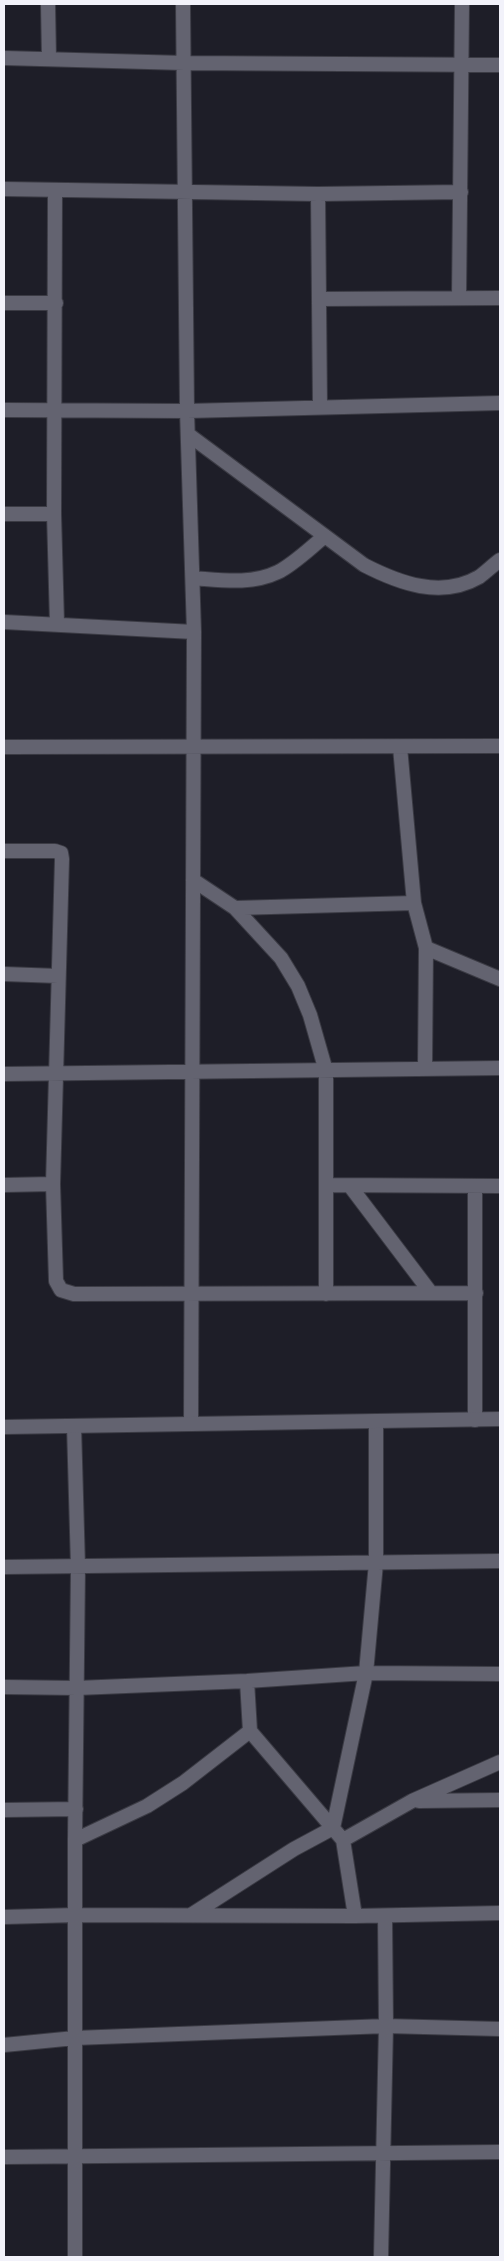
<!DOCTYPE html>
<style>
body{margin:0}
#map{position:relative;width:504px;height:2261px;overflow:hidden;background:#1e1e28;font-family:Figtree,sans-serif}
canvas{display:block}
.frame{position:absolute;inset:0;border:5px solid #f2f2fa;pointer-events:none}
</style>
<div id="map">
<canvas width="504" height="2261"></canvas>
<div class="frame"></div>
</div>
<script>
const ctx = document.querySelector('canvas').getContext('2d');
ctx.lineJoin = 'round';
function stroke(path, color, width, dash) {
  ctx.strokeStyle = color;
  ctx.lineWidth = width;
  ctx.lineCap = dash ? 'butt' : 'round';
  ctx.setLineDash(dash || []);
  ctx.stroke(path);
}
const minor = new Path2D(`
 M48,4L49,59
 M183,4L187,411L194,632L191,1424
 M4,58L184,63L500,65
 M4,189L318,194L461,192
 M55,190L54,514L57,623
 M318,194L320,407
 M459,298L462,4
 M319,299L500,298
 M4,303H56
 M4,410L187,411L500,403
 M189,435L364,565C399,583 441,599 479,577C486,572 493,565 500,560
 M4,514H54
 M193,578C221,580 251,585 278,572C294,564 310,548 325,536
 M4,622L194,632
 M4,747L500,746
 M400,747L414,903L426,948L425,1069
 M4,851H55L61,853L62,859L53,1184L56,1281L61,1290L74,1294L476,1293
 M193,880L235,908L414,903
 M235,908L281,958L298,986L310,1015L326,1071V1294
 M426,948L500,979
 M4,974L58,976
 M4,1074L500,1068
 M4,1185L53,1184
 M326,1185L500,1186
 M350,1186L431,1293
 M475,1186V1420
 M74,1426L78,1567L75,1840V2257
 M4,1567L500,1561
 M247,1681L250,1731L343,1840L355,1916
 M4,1687L77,1688L247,1681L366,1673L500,1674
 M419,1801L500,1800
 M4,1810L76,1809
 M75,1840L147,1806L183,1783L250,1731
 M343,1840L412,1801L500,1762
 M191,1915L294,1849L333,1828L366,1673L376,1563V1422
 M4,1917L76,1915L355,1916L500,1913
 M4,2045L75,2038L386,2026L500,2029
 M4,2157L500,2152
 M381,2257L386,2026L385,1916`);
const tertiary = new Path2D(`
 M4,1427L500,1419`);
stroke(minor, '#3b3b44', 16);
stroke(tertiary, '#3b3b44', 16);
stroke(minor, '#636370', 14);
stroke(tertiary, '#636370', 14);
</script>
